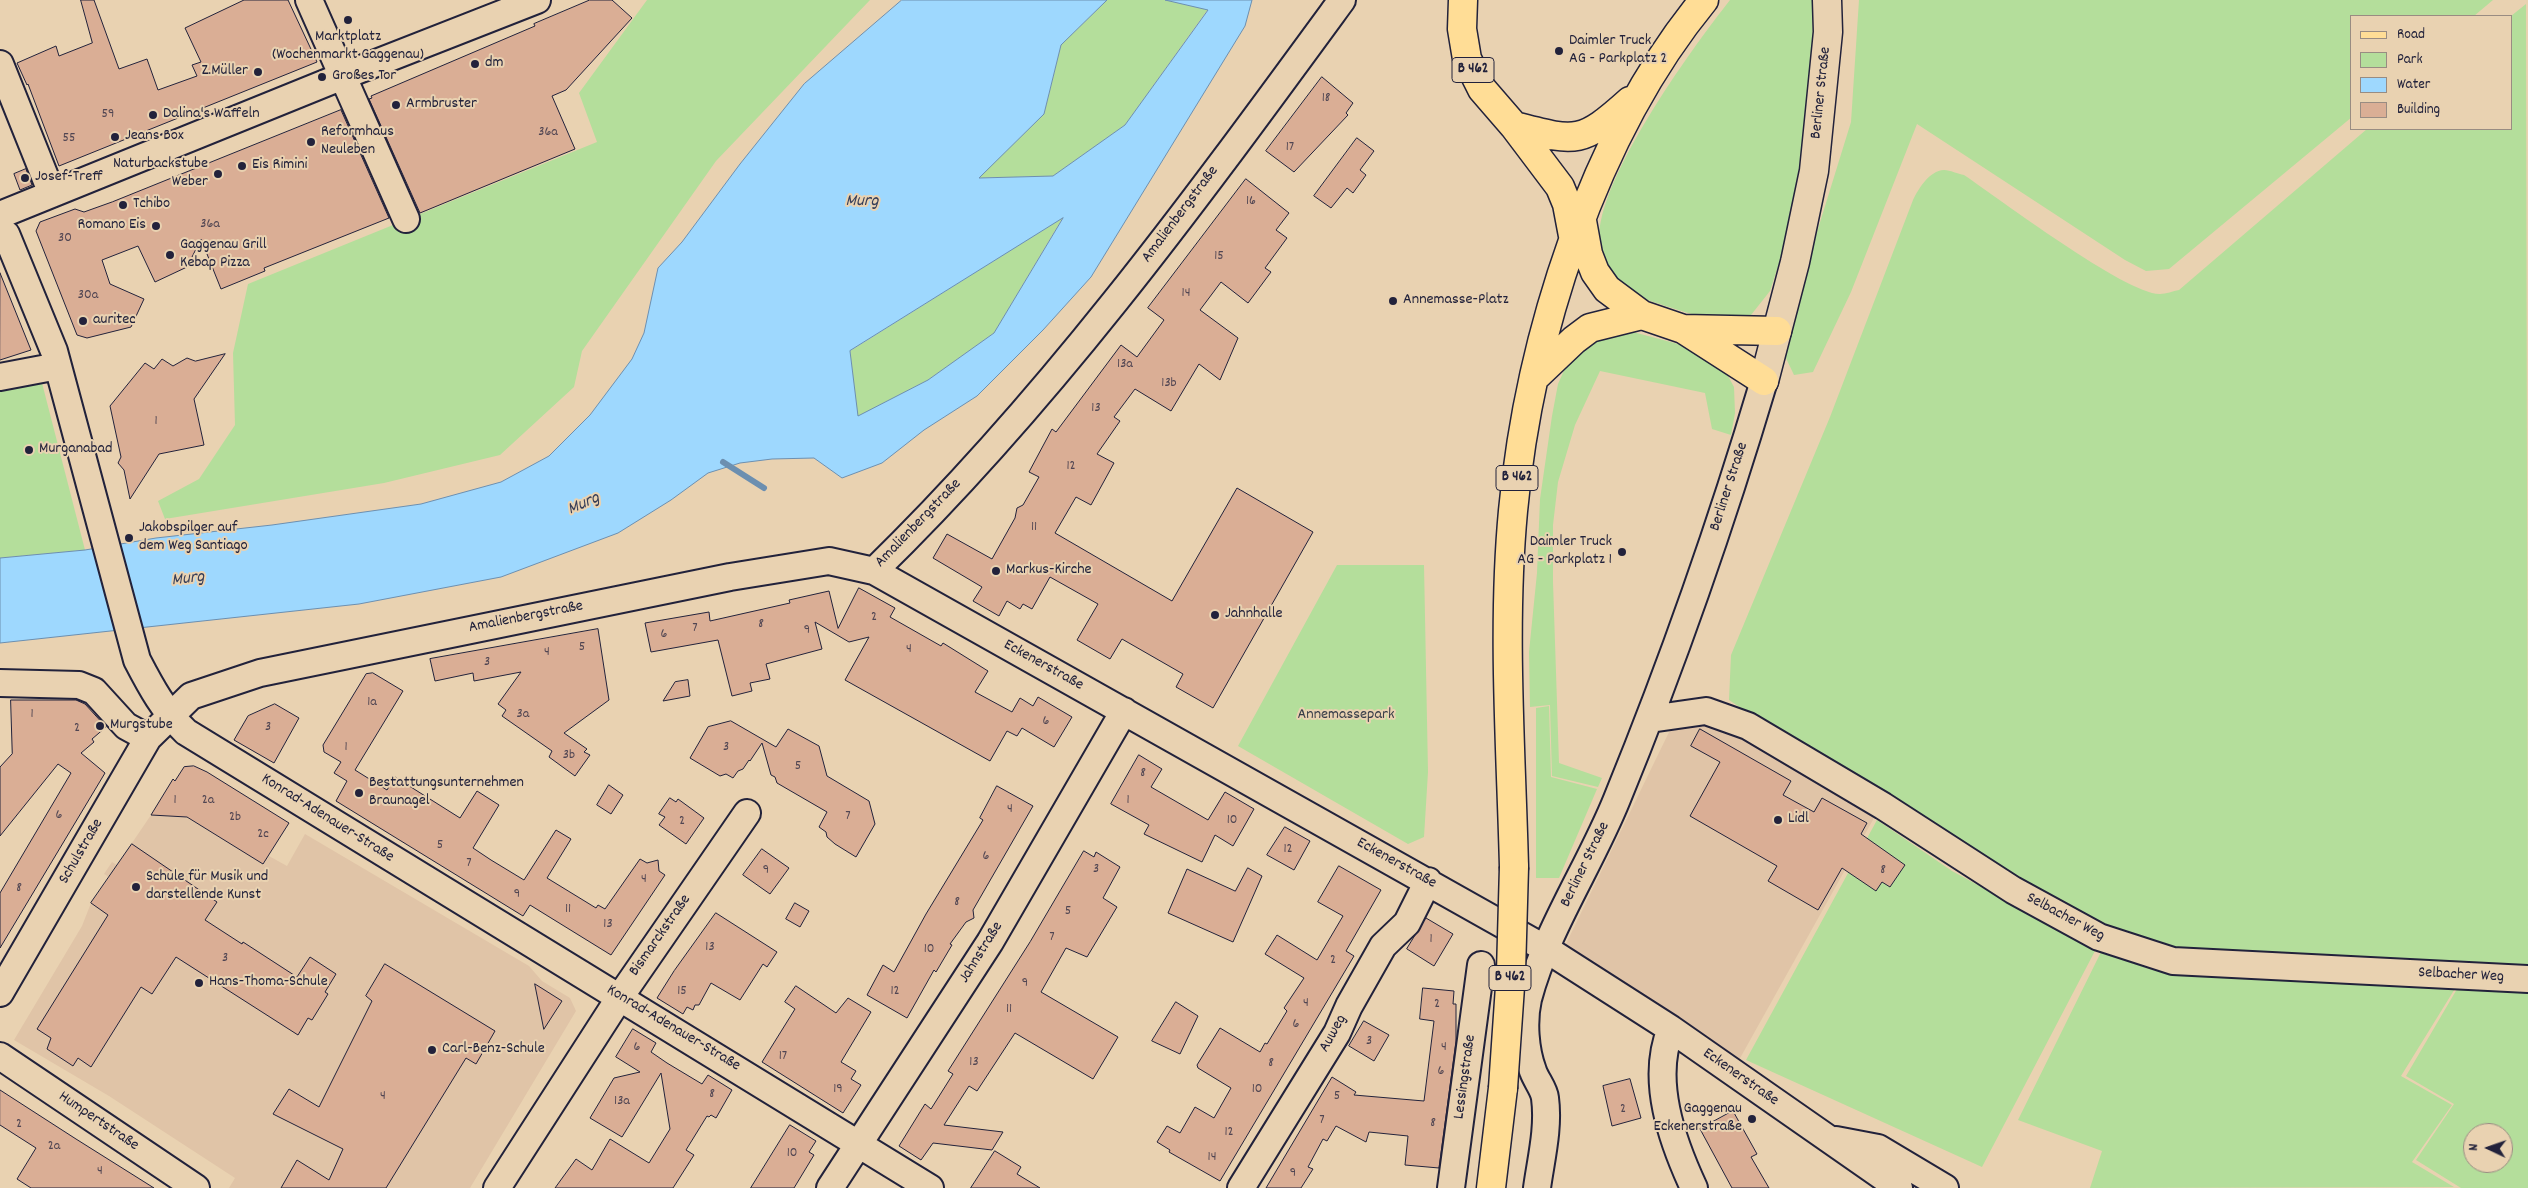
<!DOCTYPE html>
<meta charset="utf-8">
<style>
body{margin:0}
#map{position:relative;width:2528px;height:1188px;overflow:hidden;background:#e9d2b1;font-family:Dekko,sans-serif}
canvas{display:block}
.legend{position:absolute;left:2350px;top:15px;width:162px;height:115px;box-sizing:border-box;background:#e9d2b1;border:1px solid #998c82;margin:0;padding:6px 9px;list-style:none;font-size:15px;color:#22223b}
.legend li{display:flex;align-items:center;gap:10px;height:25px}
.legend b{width:25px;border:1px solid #998c82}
.north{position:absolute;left:2463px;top:1123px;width:50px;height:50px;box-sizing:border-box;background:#e9d2b1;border:1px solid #998c82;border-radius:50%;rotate:273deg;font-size:14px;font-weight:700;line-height:20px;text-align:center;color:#22223b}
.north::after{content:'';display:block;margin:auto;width:18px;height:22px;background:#22223b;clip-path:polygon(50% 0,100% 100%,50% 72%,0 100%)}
</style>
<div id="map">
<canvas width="2528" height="1188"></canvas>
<ul class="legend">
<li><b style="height:6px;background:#ffdd96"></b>Road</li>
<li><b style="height:14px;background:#b4de9b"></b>Park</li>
<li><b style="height:14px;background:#9ed8fe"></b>Water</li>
<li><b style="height:14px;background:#daae95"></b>Building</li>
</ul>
<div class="north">N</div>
</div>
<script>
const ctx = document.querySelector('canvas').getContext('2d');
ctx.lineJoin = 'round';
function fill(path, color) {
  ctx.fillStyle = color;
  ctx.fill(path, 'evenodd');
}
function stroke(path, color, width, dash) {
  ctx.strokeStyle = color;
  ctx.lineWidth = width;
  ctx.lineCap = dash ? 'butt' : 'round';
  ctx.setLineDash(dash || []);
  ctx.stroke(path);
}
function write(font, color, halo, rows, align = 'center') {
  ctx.font = font + ' Dekko,sans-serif';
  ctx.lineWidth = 4;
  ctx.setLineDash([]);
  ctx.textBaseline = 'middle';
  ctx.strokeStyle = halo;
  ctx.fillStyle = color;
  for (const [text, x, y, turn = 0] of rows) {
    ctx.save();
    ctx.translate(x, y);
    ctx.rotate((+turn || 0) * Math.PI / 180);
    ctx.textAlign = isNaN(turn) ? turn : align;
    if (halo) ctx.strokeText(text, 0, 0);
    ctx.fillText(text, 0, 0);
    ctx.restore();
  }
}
fill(new Path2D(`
 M1703,724L1752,739L1874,818L1739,1060L1562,952L1671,728Z
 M181,814L263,864L269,856L287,866L305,834L529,966L542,981L570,998L576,1011L470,1188H229L235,1178L109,1096L14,1040L82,926L91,903L109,877L104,874L112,862L117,865L151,815L180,817Z`), '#e0c4a7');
fill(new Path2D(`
 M647,0H870L716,161L582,351L574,387L500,455L384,483L165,519L158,501L199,479L235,425L233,353L248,284L597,142L579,93Z
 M1107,0H1165L1208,9L1125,125L1053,176L978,178L1044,114L1061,45Z
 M1730,0H1812L1813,45L1801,158L1782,254L1770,291L1751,315C1709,323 1695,315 1656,303C1629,295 1606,276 1600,247C1589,189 1693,47 1730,0Z
 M1859,0H2493L2474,16H2352V117L2169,269L2146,271L2125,260L1917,124L1851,292L1813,372L1794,375L1784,354L1817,232L1851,122Z
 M2526,4L2528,966L2339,965L2174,953L2114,932L1982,861L1778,733L1729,700L1731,655L1830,417L1913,200C1919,188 1929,171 1944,170C1950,170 1958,174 1964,175C1998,198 2127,295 2160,294C2166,294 2173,291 2179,290L2367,129H2512L2511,16Z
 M1063,217L994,333L928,380L857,417L850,351Z
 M1604,332H1633L1682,345L1715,361L1727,374L1734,387L1735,413L1731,435L1712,429L1705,393L1600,371L1575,425L1558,482L1553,525V582L1559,763L1602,778L1598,787L1552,776L1550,705L1530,707L1529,652L1537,573L1540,499L1552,416L1558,384L1570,357Z
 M42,383L85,550L0,558V391Z
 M1337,565H1424L1428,772L1424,837L1408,844L1238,746Z
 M1549,706L1551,777L1597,789L1559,878H1536V708Z
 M1877,820L1952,871L2096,949L1982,1167L1746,1060Z
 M2101,952L2153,970L2456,987L2401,1076L2452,1105L2412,1162L2454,1187L2090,1188L2102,1151L2018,1120Z
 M2457,989L2528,991V1188H2461L2416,1160L2454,1104L2406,1076ZM2473,1133H2503V1163H2473Z`), '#b4de9b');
const water = new Path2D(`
 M902,0H1107L1061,45L1044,114L979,178L1053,176L1125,125L1208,10L1165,0H1252L1245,26L1091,277L1043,330L977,396L924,430L882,463L842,478L814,458L772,459L740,463L708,473L671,500L618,533L501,577L359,604L0,643V558L85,550L156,538L272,525L421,504L501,482L549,456L590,415L632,359L644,333L658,268L682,242L740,164L804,84ZM1063,218L994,333L928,380L858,416L850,351Z`);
fill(water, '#9ed8fe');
stroke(water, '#6c8fb0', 1);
stroke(new Path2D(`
 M723,462L764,488`), '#6c8fb0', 6);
const building = new Path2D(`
 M81,0H94L119,69L147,59L158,90L197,76L192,65L201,62L185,28L244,0H288L317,62L59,166L28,84L27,85L17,63L56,46L59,56L92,43Z
 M590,0H612L632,18L566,90L552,96L575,149L420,213L369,99L372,98L371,96L535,26L534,24Z
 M1322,77L1353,103L1346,113L1348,115L1294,172L1266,151Z
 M341,110L389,218L264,268L265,271L221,289L201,239L187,267L155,282L138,246L102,260L110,284L144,299L131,327L87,338L77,335L36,231L40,222L75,209L84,212L112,202Z
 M1357,138L1374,151L1360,170L1366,175L1353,193L1347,188L1331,208L1314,196Z
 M26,169L32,185L20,190L14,174Z
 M1246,179L1289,213L1276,230L1287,238L1265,268L1271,272L1248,303L1221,282L1200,310L1238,338L1220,380L1199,364L1171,411L1135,389L1114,417L1120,421L1097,454L1114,463L1091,505L1076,497L1055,533L1172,601L1237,488L1313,532L1213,708L1176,687L1183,674L1122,639L1110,659L1077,640L1098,604L1050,577L1032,609L1023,604L1020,609L1007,601L999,616L973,601L982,587L933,558L947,534L992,559L1015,518L1017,508L1023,505L1039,477L1029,472L1052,429L1056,432L1121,345L1137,357L1164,320L1148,308Z
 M0,273L31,350L0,360Z
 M225,354L194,399L204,445L159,454L130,499L124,470L118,463L121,457L110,406L145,363L154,369L162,359L173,366L187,358L195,361Z
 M859,588L895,608L890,617L941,646L943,643L988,671L975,692L1012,712L1020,698L1033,706L1038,697L1072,717L1054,747L1022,728L1017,736L1007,731L990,761L845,680L869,637L849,642L815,622L822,649L766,664L770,679L750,683L752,691L732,696L718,640L651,652L645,623L709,612L710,621L790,603L789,600L829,591L838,628Z
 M598,629L609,700L564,733L587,749L584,752L590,755L575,776L549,757L552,751L502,716L506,710L498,704L521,672L474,681L473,673L435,681L430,659Z
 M373,673L403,691L355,770L387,790L395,777L460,818L477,791L499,805L473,848L491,860L524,880L556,830L571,839L547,878L596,908L598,905L605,909L640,859L647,863L658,860L659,871L665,875L611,955L530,905L523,916L336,801L347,781L334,773L341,762L324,752L323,745L366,674Z
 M688,680L690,696L663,701L675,682Z
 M11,700H76L85,704L106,727L92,739L94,742L81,753L105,773L0,948V893L71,773L58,764L0,836V767L12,754Z
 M275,704L299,718L274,763L234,740L248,716Z
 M731,721L776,747L788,729L819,746L827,776L869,801L875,824L856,857L835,844L827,837L826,832L819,827L827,812L777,783L775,777L771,775L762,743L750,761L749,760L743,769L738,771L733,778L726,774L720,776L690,758L708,727Z
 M1700,729L1791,781L1783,795L1814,812L1822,798L1867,823L1861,834L1905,865L1890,887L1882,882L1876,891L1842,868L1818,910L1768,881L1777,866L1690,816L1720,762L1691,746Z
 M1139,755L1162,769L1151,787L1208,820L1225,792L1254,809L1233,846L1215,835L1202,862L1144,834L1149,825L1111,804Z
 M194,766L207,772L289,823L263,864L187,817L151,815L173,779L175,781L184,767Z
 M609,785L623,795L611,814L597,805Z
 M997,786L1033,806L973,910L974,918L966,922L950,944L952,945L936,972L934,970L907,1018L867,995L883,965L894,972L926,914L983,820L980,818Z
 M670,798L676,802L678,799L704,818L686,844L659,825L665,817L659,814Z
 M1285,827L1310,841L1294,870L1267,855Z
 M132,844L217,902L205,920L242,944L243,942L297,977L310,957L336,974L325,992L328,994L312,1020L308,1018L298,1035L176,957L152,994L141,987L91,1067L78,1058L73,1066L47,1049L51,1038L37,1029L108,915L91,903Z
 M762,849L789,868L770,894L743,875Z
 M1084,851L1094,857L1096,852L1120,867L1103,898L1117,907L1087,957L1066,948L1041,992L1118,1037L1093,1079L1015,1033L977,1091L969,1086L944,1125L1003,1132L992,1150L933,1143L921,1160L899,1146L925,1104L931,1109L953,1074L948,1071L1030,942Z
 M1339,866L1381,890L1346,951L1354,956L1220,1181L1169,1152L1170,1150L1157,1142L1167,1126L1180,1133L1195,1107L1214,1118L1231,1088L1198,1068L1197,1065L1220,1028L1260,1052L1265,1043L1267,1044L1287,1011L1284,1008L1304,978L1265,954L1277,935L1317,960L1343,916L1318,902Z
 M1248,868L1262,876L1233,942L1168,913L1187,869L1235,891Z
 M795,903L809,911L800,927L786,919Z
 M716,913L777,952L767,967L763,964L740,1000L711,983L699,1005H695L693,1010L687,1007L683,1014L657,998L674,971Z
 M1426,918L1453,934L1434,966L1407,949Z
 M385,964L495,1031L476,1064L466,1058L386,1188H281L297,1160L329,1180L343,1149L273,1114L289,1089L319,1107L372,1001L366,996Z
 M535,984L562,1001L544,1029Z
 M796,986L836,1013L848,998L871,1012L841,1062L856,1071L851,1079L861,1085L843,1113L762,1062L795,1009L785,1002Z
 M1423,988L1454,991L1453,1004H1456V1041L1439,1168L1405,1165L1408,1136L1369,1132L1366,1142L1336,1126L1327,1141L1323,1139L1308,1167L1313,1169L1301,1188H1266L1332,1077L1356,1092L1354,1095L1424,1101L1434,1021L1420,1019Z
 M1176,1002L1198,1016L1180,1054L1152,1041Z
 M1364,1021L1389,1035L1374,1061L1349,1046Z
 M633,1029L656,1043L651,1052L667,1063L702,1084L708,1075L732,1090L716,1118L711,1115L709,1117L707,1116L686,1150L694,1155L673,1188H555L576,1159L592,1170L610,1139L649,1163L670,1129L661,1073L622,1137L590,1118L614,1078L640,1072L616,1057Z
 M1630,1079L1641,1118L1612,1126L1603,1086Z
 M0,1090L76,1139L154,1188H31L17,1179L36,1148L0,1125Z
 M1733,1111L1757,1154L1751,1157L1769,1188H1732L1700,1129Z
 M790,1125L816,1141L809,1152L814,1155L794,1188H751Z
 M995,1151L1021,1167L1017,1174L1040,1188H971Z`);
fill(building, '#daae95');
stroke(building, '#22223b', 1);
const street = new Path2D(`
 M309,0L406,219
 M0,64L52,194
 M0,215L343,76L537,0
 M0,230L6,234L54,351L137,660C151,687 164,711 186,732L930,1188
 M0,377L58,366
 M874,571C1051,399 1197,198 1342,0
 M0,683L79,685L94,691L126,726L148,738
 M1650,719L1706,711L1748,726L1883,806L2013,890L2099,937L2173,961L2528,979
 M0,993L148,738L191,696L260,673L730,577L829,561L874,571L1546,949L1671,1029L1899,1188
 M1671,1029C1650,1079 1672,1141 1694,1188
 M0,1056L196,1188
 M1836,1140L1878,1148L1945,1188
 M497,1188L620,997L747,813
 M830,1188L990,942L1124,711
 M1241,1188L1337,1033L1349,1006L1383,946L1407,923L1428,881
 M1451,1188L1481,965
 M1537,1188C1541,1159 1549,1128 1545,1098C1544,1089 1536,1080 1533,1071C1525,1050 1523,1021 1528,999C1547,928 1590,866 1617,799C1673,662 1722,522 1764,381`);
const secondary = new Path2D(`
 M1764,381L1795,262L1814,171L1828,32L1827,0`);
const primary = new Path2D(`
 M1463,0L1462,29L1467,59L1482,89L1514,126L1560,187L1567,204L1574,241
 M1514,126C1576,142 1581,145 1630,101
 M1582,221L1588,254L1595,272L1607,289L1642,315L1683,329L1764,381
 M1683,329L1777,331
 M1534,378L1574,340L1590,328L1642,315
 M1514,867C1511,749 1502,629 1513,511C1529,338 1593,135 1704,0
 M1491,1188L1503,1088`);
stroke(street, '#22223b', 30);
stroke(secondary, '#22223b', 31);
stroke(primary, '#22223b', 31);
stroke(street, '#e9d2b1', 26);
stroke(secondary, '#e9d2b1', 28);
stroke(primary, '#ffdd96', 28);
const primaryBridge = new Path2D(`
 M1503,1088L1511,972L1514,867`);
stroke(primaryBridge, '#22223b', 31, []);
stroke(primaryBridge, '#ffdd96', 28);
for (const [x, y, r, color] of [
 [348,20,5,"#22223b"],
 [1559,51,5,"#22223b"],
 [475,64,5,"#22223b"],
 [258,72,5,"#22223b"],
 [322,77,5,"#22223b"],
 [396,105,5,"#22223b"],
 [153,115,5,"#22223b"],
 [115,137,5,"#22223b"],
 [311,142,5,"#22223b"],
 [242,166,5,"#22223b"],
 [218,174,5,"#22223b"],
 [25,178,5,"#22223b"],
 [123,205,5,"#22223b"],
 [156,226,5,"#22223b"],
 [170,255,5,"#22223b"],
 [1393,301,5,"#22223b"],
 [83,321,5,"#22223b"],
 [29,450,5,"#22223b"],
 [129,538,5,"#22223b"],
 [1622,552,5,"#22223b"],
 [996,571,5,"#22223b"],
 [1215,615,5,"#22223b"],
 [100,726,5,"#22223b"],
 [359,793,5,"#22223b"],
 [1778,820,5,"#22223b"],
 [136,887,5,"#22223b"],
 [199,983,5,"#22223b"],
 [432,1050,5,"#22223b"],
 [1752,1119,5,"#22223b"]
]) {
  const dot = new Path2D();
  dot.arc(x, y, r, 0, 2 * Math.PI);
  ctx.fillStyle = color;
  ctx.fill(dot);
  stroke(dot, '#e9d2b1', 2);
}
write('14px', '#504552', null, [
 ["18",1326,99],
 ["59",108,115],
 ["36a",548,133],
 ["55",69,139],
 ["17",1290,148],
 ["16",1251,202],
 ["36a",210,225],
 ["30",65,239],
 ["15",1219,257],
 ["14",1186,294],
 ["30a",88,296],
 ["13a",1125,365],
 ["13b",1169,384],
 ["13",1096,409],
 ["1",156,422],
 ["12",1071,467],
 ["11",1034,528],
 ["2",874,618],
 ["8",761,625],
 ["7",695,629],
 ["9",807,631],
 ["6",664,635],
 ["5",582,648],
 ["4",909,650],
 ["4",547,653],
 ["3",487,663],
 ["1a",372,703],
 ["1",32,715],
 ["3a",523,715],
 ["6",1046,722],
 ["3",268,728],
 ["2",77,729],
 ["1",346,748],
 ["3",726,748],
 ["3b",569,756],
 ["5",798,767],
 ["8",1143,774],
 ["1",175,801],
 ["2a",208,801],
 ["1",1128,801],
 ["4",1010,810],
 ["6",59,816],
 ["7",848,817],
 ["2b",235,818],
 ["10",1232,821],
 ["2",682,822],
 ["2c",263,835],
 ["5",440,846],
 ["12",1288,850],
 ["6",986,857],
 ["7",469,864],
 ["3",1096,870],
 ["9",766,871],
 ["8",1883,871],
 ["4",644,880],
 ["8",19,889],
 ["9",517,895],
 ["8",957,903],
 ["11",568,910],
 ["5",1068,912],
 ["13",608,925],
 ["7",1052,938],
 ["1",1431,940],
 ["13",710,948],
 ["10",929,950],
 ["3",225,959],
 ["2",1333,961],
 ["9",1025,984],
 ["15",682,992],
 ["12",895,992],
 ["4",1306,1004],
 ["2",1437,1005],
 ["11",1009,1010],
 ["6",1296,1025],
 ["3",1369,1042],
 ["6",637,1048],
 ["4",1444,1048],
 ["17",783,1057],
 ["13",974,1063],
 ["8",1271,1064],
 ["6",1441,1072],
 ["19",838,1090],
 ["10",1257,1090],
 ["8",712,1095],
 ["4",383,1097],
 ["5",1337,1097],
 ["13a",622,1102],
 ["2",1623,1110],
 ["7",1322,1121],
 ["8",1433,1124],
 ["2",19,1125],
 ["12",1229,1133],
 ["2a",54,1147],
 ["10",792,1154],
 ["14",1212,1158],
 ["4",100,1172],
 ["9",1293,1174]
]);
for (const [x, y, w] of [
 [1473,70,42],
 [1517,478,42],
 [1510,978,42]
]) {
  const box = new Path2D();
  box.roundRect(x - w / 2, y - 12.5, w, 25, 4);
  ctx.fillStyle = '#e9d2b1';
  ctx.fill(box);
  stroke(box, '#22223b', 1);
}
write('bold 15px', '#22223b', null, [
 ["B 462",1473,70],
 ["B 462",1517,478],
 ["B 462",1510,978]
]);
write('16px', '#22223b', '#e9d2b1', [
 ["Marktplatz",348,38,"center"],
 ["(Wochenmarkt Gaggenau)",348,56,"center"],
 ["Daimler Truck",1569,42],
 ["AG − Parkplatz 2",1569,60],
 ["dm",485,64],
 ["Z.Müller",248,72,"right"],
 ["Großes Tor",332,77],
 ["Armbruster",406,105],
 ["Dalina's Waffeln",163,115],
 ["Reformhaus",321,133],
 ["Neuleben",321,151],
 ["Jeans Box",125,137],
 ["Naturbackstube",208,165,"right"],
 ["Weber",208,183,"right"],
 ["Eis Rimini",252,166],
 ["Josef-Treff",35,178],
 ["Tchibo",133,205],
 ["Romano Eis",146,226,"right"],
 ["Gaggenau Grill",180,246],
 ["Kebap Pizza",180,264],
 ["Annemasse-Platz",1403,301],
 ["auritec",93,321],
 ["Murganabad",39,450],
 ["Jakobspilger auf",139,529],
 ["dem Weg Santiago",139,547],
 ["Daimler Truck",1612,543,"right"],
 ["AG − Parkplatz 1",1612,561,"right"],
 ["Markus-Kirche",1006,571],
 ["Jahnhalle",1225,615],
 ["Murgstube",110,726],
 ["Bestattungsunternehmen",369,784],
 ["Braunagel",369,802],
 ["Lidl",1788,820],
 ["Schule für Musik und",146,878],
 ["darstellende Kunst",146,896],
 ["Hans-Thoma-Schule",209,983],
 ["Carl-Benz-Schule",442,1050],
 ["Gaggenau",1742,1110,"right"],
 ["Eckenerstraße",1742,1128,"right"]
], 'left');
write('16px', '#22223b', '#e9d2b1', [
 ["Berliner Straße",1822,93,-84],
 ["Amalienbergstraße",1181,215,-53],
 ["Berliner Straße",1730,487,-72],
 ["Amalienbergstraße",919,524,-46],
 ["Amalienbergstraße",526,618,-11],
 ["Eckenerstraße",1043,666,29],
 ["Konrad-Adenauer-Straße",327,819,32],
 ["Schulstraße",82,852,-60],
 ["Eckenerstraße",1396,864,29],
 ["Berliner Straße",1586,865,-64],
 ["Selbacher Weg",2065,918,28],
 ["Bismarckstraße",661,936,-55],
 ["Jahnstraße",982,953,-58],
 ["Selbacher Weg",2461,976,3],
 ["Konrad-Adenauer-Straße",673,1029,31],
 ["Auweg",1334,1034,-61],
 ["Lessingstraße",1466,1077,-82],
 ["Eckenerstraße",1740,1078,35],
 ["Humpertstraße",98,1122,34]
]);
write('16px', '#383e49', '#e9d2b1', [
 ["Annemassepark",1346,716]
]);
write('italic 18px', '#353d58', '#e9d2b1', [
 ["Murg",862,203],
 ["Murg",584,505,-24],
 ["Murg",188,580,-7]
]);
</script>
